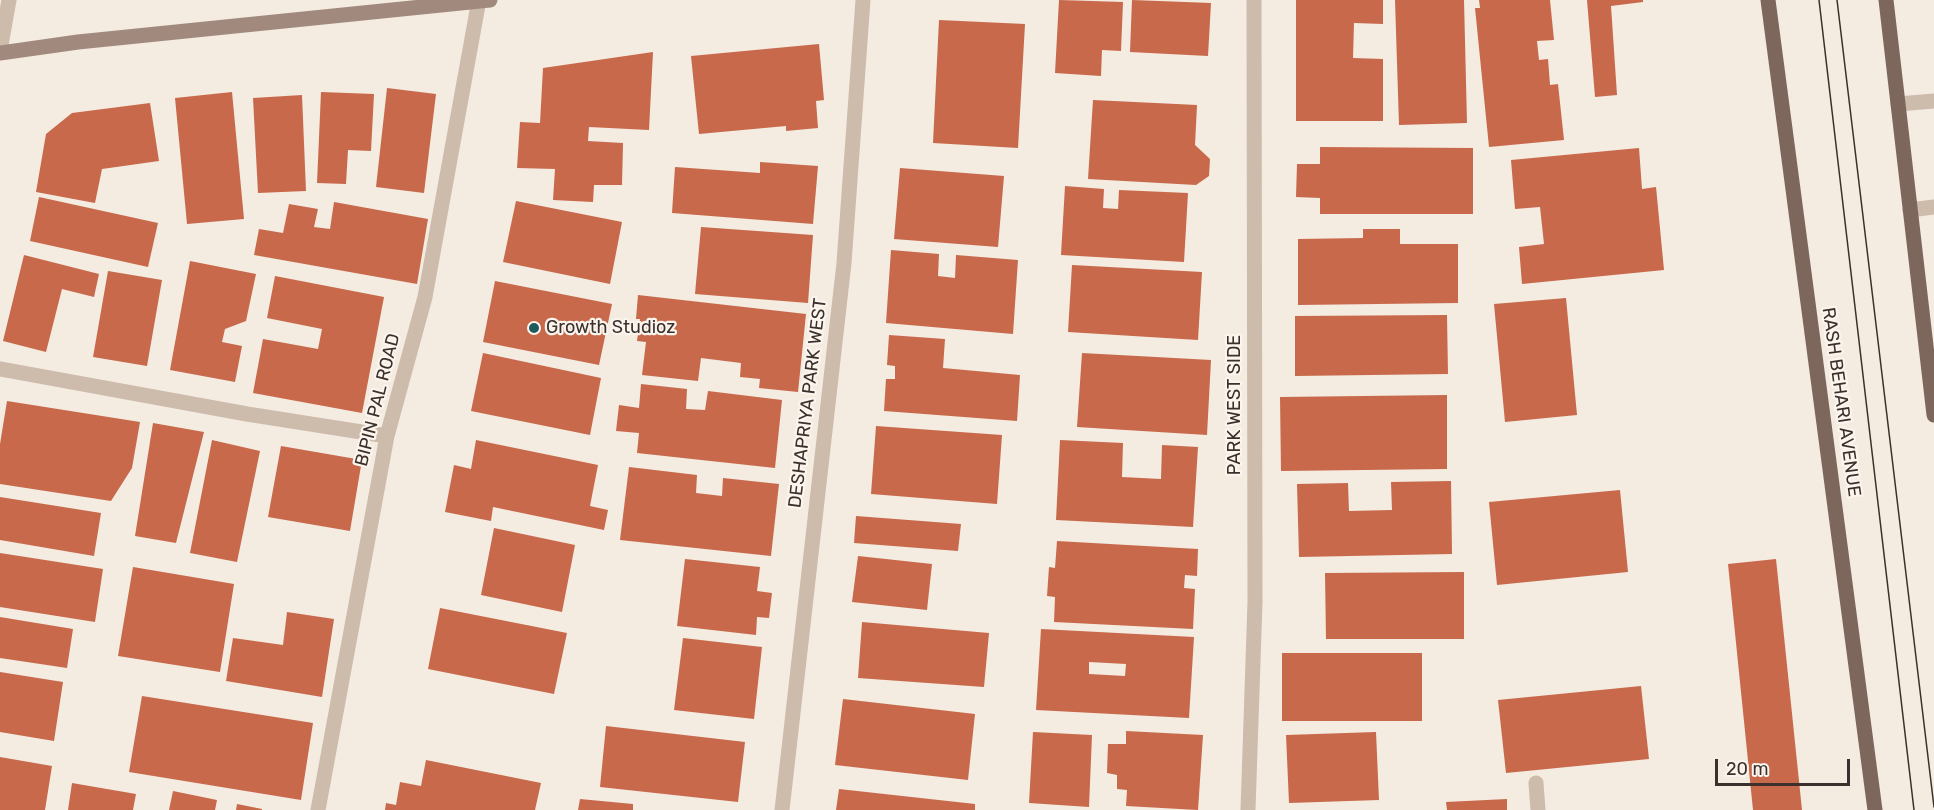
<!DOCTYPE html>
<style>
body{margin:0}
#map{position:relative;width:1934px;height:810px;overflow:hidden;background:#f4ebe1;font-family:Rubik,sans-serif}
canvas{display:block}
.scale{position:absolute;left:1715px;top:759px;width:135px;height:27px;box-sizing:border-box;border:3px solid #3b302b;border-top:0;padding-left:8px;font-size:18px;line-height:21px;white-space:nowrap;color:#3b302b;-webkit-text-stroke:4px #fbf5ee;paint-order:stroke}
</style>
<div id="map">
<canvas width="1934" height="810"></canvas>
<div class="scale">20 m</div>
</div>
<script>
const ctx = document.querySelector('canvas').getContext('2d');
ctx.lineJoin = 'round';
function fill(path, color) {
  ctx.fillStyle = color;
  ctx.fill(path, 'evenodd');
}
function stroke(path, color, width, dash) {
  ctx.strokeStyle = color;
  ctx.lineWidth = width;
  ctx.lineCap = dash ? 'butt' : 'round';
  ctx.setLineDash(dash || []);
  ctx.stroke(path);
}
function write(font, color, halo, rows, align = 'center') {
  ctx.font = font + ' Rubik,sans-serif';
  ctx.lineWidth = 4.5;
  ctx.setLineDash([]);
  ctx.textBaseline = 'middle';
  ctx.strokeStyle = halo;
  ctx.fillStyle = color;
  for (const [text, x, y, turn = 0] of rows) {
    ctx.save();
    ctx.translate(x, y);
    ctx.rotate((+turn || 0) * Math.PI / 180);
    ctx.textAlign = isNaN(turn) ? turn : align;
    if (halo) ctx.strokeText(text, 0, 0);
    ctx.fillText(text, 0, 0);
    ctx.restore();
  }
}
fill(new Path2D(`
 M1059,0L1123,2L1121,51L1102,50L1101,76L1055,73Z
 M1132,0L1211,3L1208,56L1130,52Z
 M1296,0H1383V24L1354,23L1353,58L1383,59V121H1296Z
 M1395,0H1464L1467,123L1399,125Z
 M1479,0H1550L1554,40L1537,41L1539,60L1548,59L1550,85L1558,84L1564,140L1489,147L1475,8H1480Z
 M1587,0H1643V2L1611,6L1617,95L1595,97Z
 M939,20L1025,24L1018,148L933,143Z
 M819,44L824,100L816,101L818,128L786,131V126L699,134L691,56Z
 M653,52L649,130L589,127L588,141L623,143L622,185H594L593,202L553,200L555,169L517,168L520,122L540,123L543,68Z
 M387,88L436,94L424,193L376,187Z
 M232,92L244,219L187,224L175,98Z
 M321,92L374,94L371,151L348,150L346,184L317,183Z
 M302,95L306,191L258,193L253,98Z
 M1093,100L1197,105L1195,145L1210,159L1209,176L1196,185L1088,179Z
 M150,103L159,161L102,169L95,203L36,192L46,134L72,113Z
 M1320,147L1473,148V214H1320V198L1296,197L1297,164H1320Z
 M1639,148L1642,189L1656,187L1664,270L1522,284L1519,247L1544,244L1540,207L1515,209L1511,160Z
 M760,162L818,166L813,224L672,213L675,167L760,173Z
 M900,168L1004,176L998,247L894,239Z
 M1065,186L1104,189L1103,208L1118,209L1119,190L1188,193L1184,262L1061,255Z
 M39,197L158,223L148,267L30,241Z
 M516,201L622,222L610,284L503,262Z
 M334,202L428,219L417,284L254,255L259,229L283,233L289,204L318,209L314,227L330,229Z
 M701,227L813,235L808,303L695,294Z
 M1363,229H1400V244H1458V303L1298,305V239L1363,238Z
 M891,250L939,254L938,276L955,278L956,255L1018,260L1013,334L886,323Z
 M24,255L99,274L94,297L62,289L46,352L3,341Z
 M190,261L256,274L246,321L225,329L222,342L242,346L235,382L170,370Z
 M1072,265L1202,272L1198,340L1068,332Z
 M108,271L162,280L147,366L93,357Z
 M275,276L384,297L362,413L253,393L263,339L318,349L322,329L267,318Z
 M495,281L612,304L599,365L483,342Z
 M638,295L806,314L798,392L759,388L760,379L740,377L741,363L701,358L698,381L642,375L646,342L637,341L640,319H636Z
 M1566,298L1577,415L1505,422L1494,304Z
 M1447,315L1448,374L1295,376V316Z
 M889,335L945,339L943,368L1020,375L1017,421L884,411L886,379H895V366L887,365Z
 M483,353L601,378L590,435L471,411Z
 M1082,353L1211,360L1207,435L1077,427Z
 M641,384L687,389L686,409L705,410L708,391L782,400L775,468L637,453L639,433L616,431L619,405L639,408Z
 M1447,395V469L1281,471L1280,397Z
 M7,401L140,422L132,468L111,501L0,484V444Z
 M153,423L204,432L176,543L135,536Z
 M876,426L1002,435L997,504L871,494Z
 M212,440L260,451L237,562L190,553Z
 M476,440L598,465L590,506L608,510L604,530L493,507L491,521L445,512L454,465L471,469Z
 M1060,440L1123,443L1122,477L1161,479L1162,445L1198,447L1193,527L1056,520Z
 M281,446L362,460L350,531L268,517Z
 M629,467L697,475L696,493L722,496L723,478L779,484L771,556L620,540Z
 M1451,481L1452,554L1299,557L1297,484L1348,483L1349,511L1392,510L1391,482Z
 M1620,490L1628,572L1497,585L1489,502Z
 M0,497L101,513L94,556L0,540Z
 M856,516L961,524L958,551L854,543Z
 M494,528L575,545L562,612L481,595Z
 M1057,541L1198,549L1197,576L1185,575L1184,588L1195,589L1193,629L1054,622L1055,597L1047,596L1049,567L1055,568Z
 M0,553L103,569L95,622L0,607Z
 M858,556L932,564L927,610L852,602Z
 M685,559L760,567L757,591L772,593L769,618L757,617L756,635L677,626Z
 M1776,559L1802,810H1753L1728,564Z
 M133,567L234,584L220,672L118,656Z
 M1464,572V639H1326L1325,573Z
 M440,608L567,633L554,694L428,669Z
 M287,612L334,619L322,697L226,681L233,638L283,645Z
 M0,617L73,629L67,668L0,658Z
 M862,622L989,633L984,687L858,678Z
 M1041,629L1194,637L1189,718L1036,710ZM1089,662L1126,664L1125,676L1089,674Z
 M683,638L762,647L754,719L674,710Z
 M1282,653H1422V721H1282Z
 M0,672L63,682L54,741L0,732Z
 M1641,686L1649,759L1506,773L1498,700Z
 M142,696L313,723L301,800L129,772Z
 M843,699L975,714L968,780L835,765Z
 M606,726L745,742L738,802L600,787Z
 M1126,731L1203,735L1198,810L1126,806L1127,790L1117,789V775L1107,773L1108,744H1126Z
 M1033,732L1092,735L1089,807L1029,803Z
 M1376,732L1379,800L1289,803L1286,735Z
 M0,757L52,766L45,810H0Z
 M426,760L541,783L535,810H385L386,803L396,805L400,782L421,786Z
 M72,783L136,794L133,810H68Z
 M839,789L975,804V810H836Z
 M173,791L217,800L215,810H169Z
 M580,799L633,804V810H578Z
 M1507,799V810H1447L1446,802Z
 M237,804L262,809V810H236Z`), '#c8694b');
stroke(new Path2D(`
 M1898,104L1934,101
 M1910,210L1934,207`), '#cdbbac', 15);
stroke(new Path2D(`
 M0,51L9,0
 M0,369L247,414L387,436
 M1536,783L1538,810
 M318,810L387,436L425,297L479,0
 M782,810L844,263L863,0
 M1248,810L1255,602L1254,0`), '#cdbbac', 15);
stroke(new Path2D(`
 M0,53L78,42L490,0`), '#a18a7d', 15);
stroke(new Path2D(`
 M1768,0L1875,810
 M1886,0L1934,415`), '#7d675c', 15);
stroke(new Path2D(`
 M1819,0L1914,810
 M1837,0L1934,807`), '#3b302b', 1.5);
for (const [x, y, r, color] of [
 [534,328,6,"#1f5a5e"]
]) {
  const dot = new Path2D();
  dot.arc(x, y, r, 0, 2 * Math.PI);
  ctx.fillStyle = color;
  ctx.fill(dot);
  stroke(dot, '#fbf5ee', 2);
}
write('18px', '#3b302b', '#fbf5ee', [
 ["Growth Studioz",546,328]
], 'left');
write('18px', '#3b302b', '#fbf5ee', [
 ["BIPIN PAL ROAD",378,400,-76],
 ["RASH BEHARI AVENUE",1841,402,82],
 ["DESHAPRIYA PARK WEST",808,403,-83],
 ["PARK WEST SIDE",1235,405,-90]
]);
</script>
